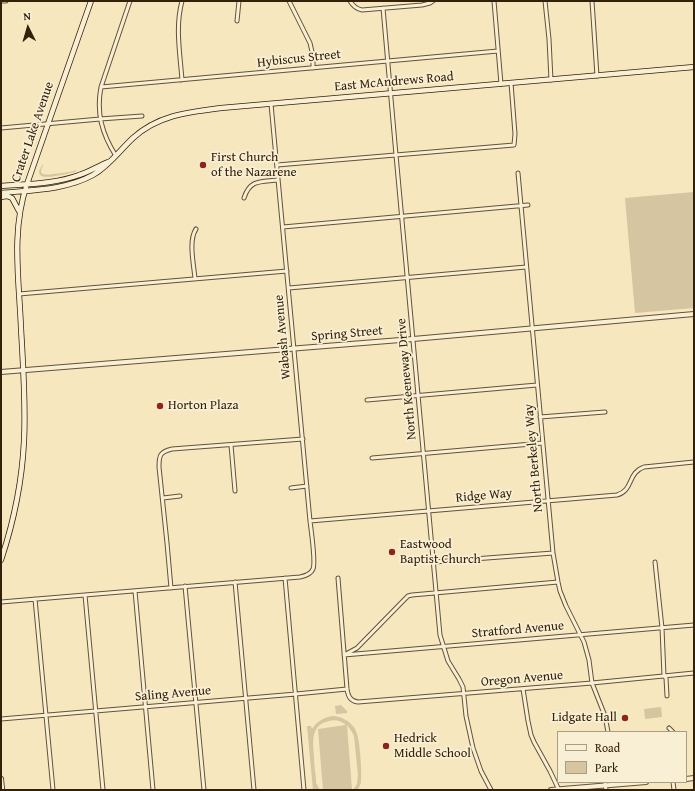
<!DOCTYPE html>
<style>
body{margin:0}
#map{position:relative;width:695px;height:791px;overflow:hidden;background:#f6e7bf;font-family:"Gentium Book Plus",serif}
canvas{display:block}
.frame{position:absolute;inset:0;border:2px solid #322108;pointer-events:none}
.legend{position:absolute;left:557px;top:731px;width:130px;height:52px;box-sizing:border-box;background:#f9efd5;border:1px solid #a99d83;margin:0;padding:5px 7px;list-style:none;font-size:12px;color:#322108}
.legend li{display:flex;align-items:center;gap:8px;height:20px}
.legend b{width:20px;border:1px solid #a99d83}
.north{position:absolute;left:8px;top:8px;width:40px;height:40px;-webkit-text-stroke:3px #f9efd5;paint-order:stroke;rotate:355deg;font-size:11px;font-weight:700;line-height:16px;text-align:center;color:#322108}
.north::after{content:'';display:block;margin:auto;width:14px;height:18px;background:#322108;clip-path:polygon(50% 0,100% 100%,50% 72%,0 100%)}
</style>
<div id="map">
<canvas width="695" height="791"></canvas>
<div class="frame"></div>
<ul class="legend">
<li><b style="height:5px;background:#f9efd5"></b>Road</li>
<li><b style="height:11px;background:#d5c5a0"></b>Park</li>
</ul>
<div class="north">N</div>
</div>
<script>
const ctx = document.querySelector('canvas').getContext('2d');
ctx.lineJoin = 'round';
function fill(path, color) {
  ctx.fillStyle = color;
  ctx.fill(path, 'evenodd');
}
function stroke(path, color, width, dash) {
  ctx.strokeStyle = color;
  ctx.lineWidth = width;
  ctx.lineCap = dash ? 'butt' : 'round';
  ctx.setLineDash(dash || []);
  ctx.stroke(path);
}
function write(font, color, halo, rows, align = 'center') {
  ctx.font = font + ' "Gentium Book Plus",serif';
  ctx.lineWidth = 3.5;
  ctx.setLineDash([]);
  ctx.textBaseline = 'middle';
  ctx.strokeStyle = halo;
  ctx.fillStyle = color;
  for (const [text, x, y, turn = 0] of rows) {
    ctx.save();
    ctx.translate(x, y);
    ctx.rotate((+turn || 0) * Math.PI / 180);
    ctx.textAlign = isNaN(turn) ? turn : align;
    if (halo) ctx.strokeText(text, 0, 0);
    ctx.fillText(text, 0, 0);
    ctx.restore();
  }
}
fill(new Path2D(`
 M43,164V166C37,176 46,175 53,174C61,173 68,173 76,170L75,172C69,173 47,179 42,176C39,175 40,174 39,171Z
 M694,192V308L635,313L625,198Z
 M341,705L347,711V713L336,714L335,706Z
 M661,707L662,717L645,719L644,709Z
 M334,716C341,717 348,720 353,726C355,728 356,731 357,734C360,742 362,773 361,781C361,784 359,787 358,790H353L357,784L358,775L354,736L352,732L347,725L352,790H323L318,729L346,725C341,721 335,719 329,721C310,725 313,742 314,757C314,764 315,771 316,779V783L320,790H313L307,726H311L312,729C317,721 324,717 334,716Z`), '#d5c5a0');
const minor = new Path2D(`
 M1,1H6
 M182,1C175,27 180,53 182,80
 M289,1L310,43L313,56V68
 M350,1C353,6 356,9 362,10L422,5L430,3L433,1
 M494,1L501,84
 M545,1L549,39L551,80
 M592,1L597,76
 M383,8L396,155L440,635L448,661L459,679L463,687L466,716L473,748L481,771L491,790
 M237,21L239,1
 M101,87L498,51
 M1,128L100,119L142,116
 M116,156C102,134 96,113 101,87L130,1
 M277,165L514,145L515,134L511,83
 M518,173L553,553L558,582L560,591L566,606L584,642L589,660L592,683L605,716L608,732
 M244,198C250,179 261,182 278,180
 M283,227L528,205
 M195,279C194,265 188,241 196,229
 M289,288L526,267
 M19,294L287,271
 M367,400L537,385
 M540,417L605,412
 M231,445L235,491
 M372,458L543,443
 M291,488L307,486
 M163,498L180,496
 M310,521L617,495C634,490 627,473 644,467L694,462
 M434,562L553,553
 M655,562L662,628L664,676L666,678L667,696
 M285,578L304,790
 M338,578L347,689C348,696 350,701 358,702L592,683L694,673
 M235,582L254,790
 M185,586L204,790
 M171,588L167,543L159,467C159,455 160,452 172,449L303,439
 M135,591L153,790
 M85,595L103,790
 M35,599L53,790
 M1,602L300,577C305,576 311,574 313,569C316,562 311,530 310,521L271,104
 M346,654L357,648L403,601L408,596L412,595L558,582
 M344,655L694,625
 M523,689L528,721L531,735L534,742L550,771L559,790
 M1,719L296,694L347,689
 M669,728L673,732
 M605,782L606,790
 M673,782L674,790`);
const tertiary = new Path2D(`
 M1,372L413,339L694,314
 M686,779L694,778
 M551,790L646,782`);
const secondary = new Path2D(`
 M1,186C26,184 55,184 79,175C89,172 98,166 108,162
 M1,193C32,190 66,190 93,175C109,166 120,150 133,138C158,115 189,112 221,108L694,67
 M1,197L7,196L12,198L19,211
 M1,560C14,521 22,482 24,441C26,403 23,366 21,328C19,279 11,231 27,184L91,1
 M1,779L2,790`);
stroke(minor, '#635236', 5);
stroke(tertiary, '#635236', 6);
stroke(secondary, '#322108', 6);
stroke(minor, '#f9efd5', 3);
stroke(tertiary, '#f9efd5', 4);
stroke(secondary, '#f9efd5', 4.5);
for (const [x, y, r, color] of [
 [203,165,4,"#8f2418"],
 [160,406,4,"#8f2418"],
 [392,552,4,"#8f2418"],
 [625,718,4,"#8f2418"],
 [386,746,4,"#8f2418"]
]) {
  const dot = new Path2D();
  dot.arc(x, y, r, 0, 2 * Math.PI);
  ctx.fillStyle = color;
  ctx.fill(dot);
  stroke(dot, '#f9efd5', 1.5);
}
write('13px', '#322108', '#f9efd5', [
 ["Hybiscus Street",299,59,-6],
 ["East McAndrews Road",394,82,-5],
 ["Crater Lake Avenue",33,132,-71],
 ["Spring Street",347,334,-5],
 ["Wabash Avenue",283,337,-95],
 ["North Keeneway Drive",407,379,-95],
 ["North Berkeley Way",534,458,-95],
 ["Ridge Way",484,496,-5],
 ["Stratford Avenue",518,630,-5],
 ["Oregon Avenue",522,679,-5],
 ["Saling Avenue",173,694,-5]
]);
write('13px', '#322108', '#f9efd5', [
 ["First Church",211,158],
 ["of the Nazarene",211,173],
 ["Horton Plaza",168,406],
 ["Eastwood",400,545],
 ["Baptist Church",400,560],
 ["Lidgate Hall",617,718,"right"],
 ["Hedrick",394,739],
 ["Middle School",394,754]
], 'left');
</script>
